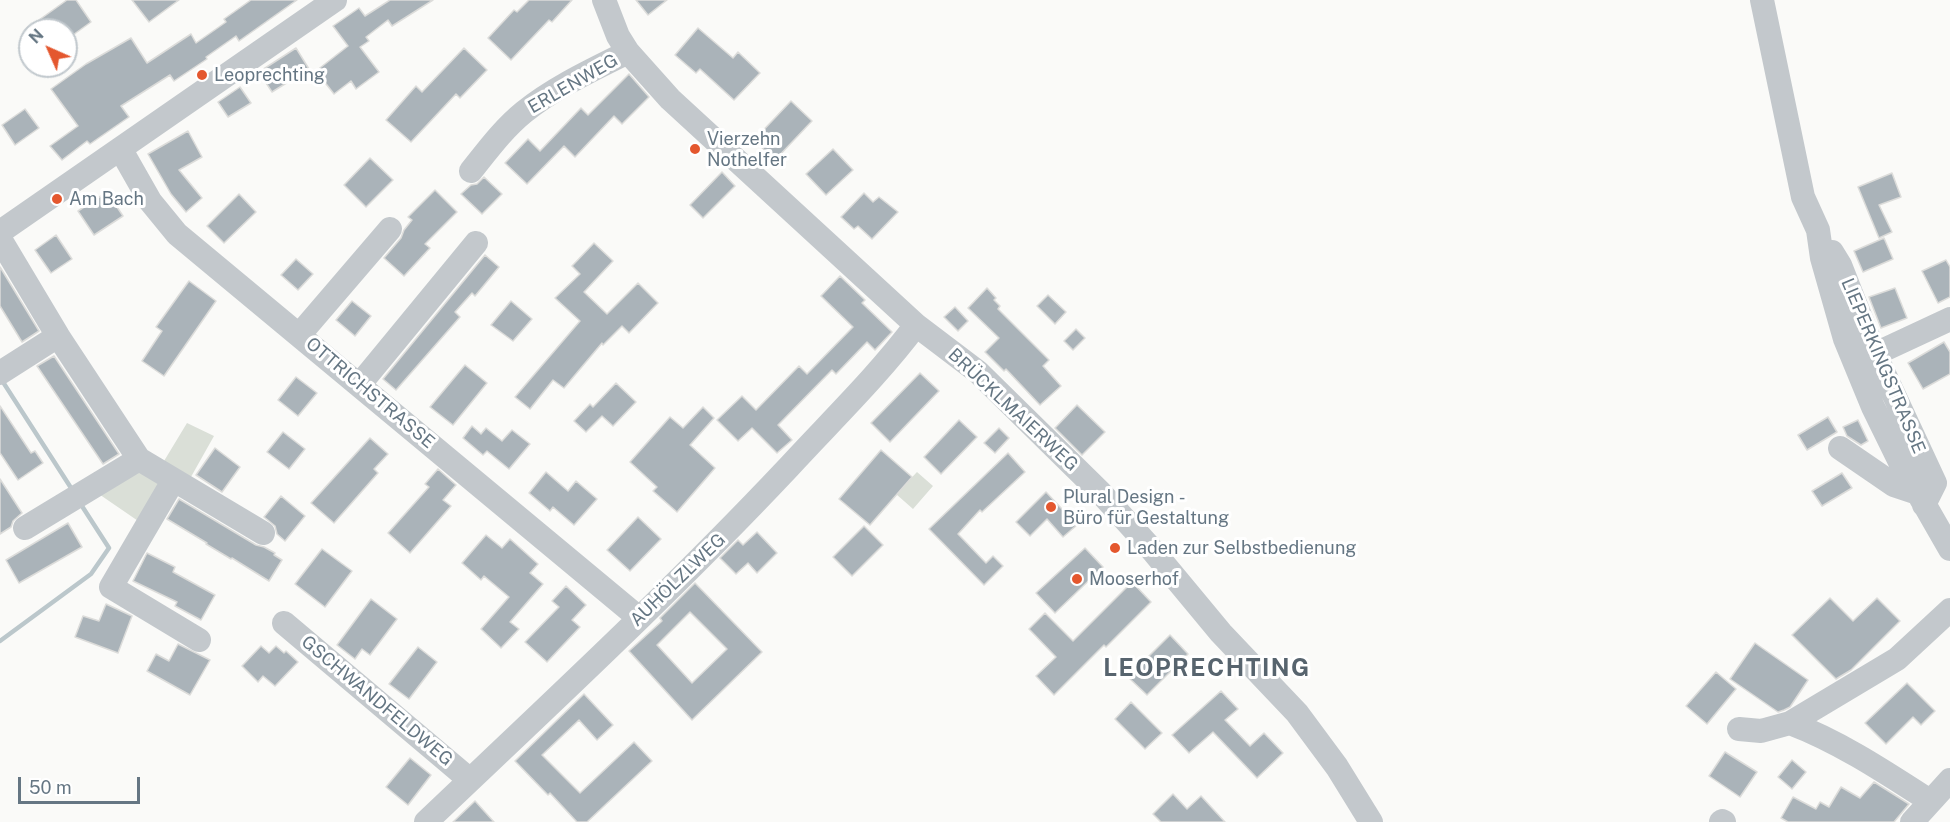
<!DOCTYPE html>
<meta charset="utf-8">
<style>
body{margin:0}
#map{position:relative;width:1950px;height:822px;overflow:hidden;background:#fafaf8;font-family:"Public Sans",sans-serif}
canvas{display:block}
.north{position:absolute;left:18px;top:18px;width:60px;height:60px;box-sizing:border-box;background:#fff;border:2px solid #c1c8cd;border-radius:50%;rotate:315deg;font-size:16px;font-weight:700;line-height:24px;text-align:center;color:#657683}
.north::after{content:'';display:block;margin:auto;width:21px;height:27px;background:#e4572e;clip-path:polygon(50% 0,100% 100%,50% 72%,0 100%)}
.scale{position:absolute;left:18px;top:777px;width:122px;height:27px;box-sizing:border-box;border:3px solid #657683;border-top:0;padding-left:8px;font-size:18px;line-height:21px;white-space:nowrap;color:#657683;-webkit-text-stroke:4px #fff;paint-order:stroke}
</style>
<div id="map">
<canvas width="1950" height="822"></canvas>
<div class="north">N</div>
<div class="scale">50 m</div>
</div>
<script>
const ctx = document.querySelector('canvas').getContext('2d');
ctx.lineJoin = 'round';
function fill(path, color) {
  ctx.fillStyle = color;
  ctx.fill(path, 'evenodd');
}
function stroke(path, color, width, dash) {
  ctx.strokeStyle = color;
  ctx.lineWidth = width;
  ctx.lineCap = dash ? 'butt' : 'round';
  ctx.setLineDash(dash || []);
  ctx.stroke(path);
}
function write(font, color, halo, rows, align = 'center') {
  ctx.font = font + ' "Public Sans",sans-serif';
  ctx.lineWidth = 6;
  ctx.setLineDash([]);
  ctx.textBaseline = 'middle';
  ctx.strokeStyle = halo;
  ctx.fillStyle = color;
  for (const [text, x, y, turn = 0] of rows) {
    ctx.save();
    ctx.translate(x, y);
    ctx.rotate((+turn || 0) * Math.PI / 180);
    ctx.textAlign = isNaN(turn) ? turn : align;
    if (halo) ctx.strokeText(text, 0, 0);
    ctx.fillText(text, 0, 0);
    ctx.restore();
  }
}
fill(new Path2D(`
 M187,423L214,436L187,484L161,466Z
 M139,462L170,481L144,525L93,490Z
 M917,472L933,486L913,509L896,494Z`), '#dadfd7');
stroke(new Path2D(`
 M1,379L73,491
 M0,641L91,574L109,548L80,503`), '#bbc7cb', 4.5);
const building = new Path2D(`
 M67,0H76L91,22L66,40V30H25Z
 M132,0H179L149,22Z
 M251,0H297L239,41L236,36L206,57L207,59L174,81L170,75L121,106L129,117L90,144L87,141L62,160L50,146L78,126L51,89L86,64L131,38L147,63L191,34L196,43L226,22L224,19Z
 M390,0H433L392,26L388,20L366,37L369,41L360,47L379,72L356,89L351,81L334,94L316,71L348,46L333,26L359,8L365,16Z
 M529,0H572L552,22L549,20L511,60L488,38L514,10L517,12Z
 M636,0H667L648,15Z
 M698,28L733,58L738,52L760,73L734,100L700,69L696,73L675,55Z
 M296,48L309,69L272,92L259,72Z
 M464,48L487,70L460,98L456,94L411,142L386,120L416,86L422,92Z
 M629,74L649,97L622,124L614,116L575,157L564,146L527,184L505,163L528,139L540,151L581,108L588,115Z
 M240,87L251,103L228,117L218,102Z
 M791,101L812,121L775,160L754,140Z
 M25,109L39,128L15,145L2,125Z
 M188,131L202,157L179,170L202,198L186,212L171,194L148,154Z
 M833,149L853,170L826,195L806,174Z
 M370,158L393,180L366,207L344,185Z
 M722,172L735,186L703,218L690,205Z
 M1892,173L1901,197L1879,205L1892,232L1879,238L1858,187Z
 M484,177L502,194L482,214L461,194L471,185L477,184Z
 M435,190L457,212L425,244L430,248L404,276L384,258L401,238L404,230L412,220L408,217Z
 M107,192L123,216L94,235L78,211Z
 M864,193L873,202L879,197L898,212L872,239L858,226L854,229L841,217Z
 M239,194L256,212L224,243L207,226Z
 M56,235L72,259L51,273L35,250Z
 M1884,238L1893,259L1863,272L1854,251Z
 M594,243L613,261L584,292L607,314L638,283L658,303L629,333L622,326L603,345L602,343L564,388L553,380L530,409L515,397L580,321L555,298L580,274L572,266Z
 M485,255L499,267L475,296L472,293L455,312L460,317L396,390L383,379Z
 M296,259L313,274L298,290L281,275Z
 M1946,260L1950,267V297L1938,303L1922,271Z
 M0,267L39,331L22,342L0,306Z
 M840,276L865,300L862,303L892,332L875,350L867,342L836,374L832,370L778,425L792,440L777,453L752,428L738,441L717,420L742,396L756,410L799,366L807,374L853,327L821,296Z
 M189,281L216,301L164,376L142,361L162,331L156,327Z
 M987,288L996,298L994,300L1000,306L998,309L1049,360L1043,366L1061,386L1040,405L1006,369L1004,371L985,352L999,338L968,308Z
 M1895,288L1907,318L1881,328L1869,297Z
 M1048,295L1066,312L1055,324L1037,306Z
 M352,301L371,316L355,336L336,320Z
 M511,301L532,319L513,341L491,325Z
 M955,307L968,321L958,331L944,317Z
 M1076,329L1085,338L1073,350L1064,341Z
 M1944,342L1950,352V374L1923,389L1908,363Z
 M54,356L119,454L103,464L37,366Z
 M465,365L487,383L453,425L430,407Z
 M920,373L939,391L890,442L871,423Z
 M296,377L317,393L298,416L278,400Z
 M616,383L636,402L613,426L602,416L586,432L574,421L590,404L593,407Z
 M1077,405L1105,432L1082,455L1055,428Z
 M0,406L31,453L35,451L43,463L18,480L0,453Z
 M703,407L714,418L690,445L715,468L677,512L653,491L657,487L630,462L670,417L683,428Z
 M1828,417L1837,432L1807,450L1798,435Z
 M959,420L977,437L941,474L924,457Z
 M1858,420L1868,441L1861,445L1847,436L1843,427Z
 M472,426L481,434L486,428L502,441L512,430L530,444L509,469L487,451L483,455L463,438Z
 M999,428L1009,438L995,453L984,443Z
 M283,432L305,449L289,469L267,452Z
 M370,438L388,454L374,469L378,473L334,523L311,503Z
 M215,448L240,467L222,492L196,475Z
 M881,450L912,477L870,525L839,499Z
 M1008,453L1025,472L982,512L980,510L958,534L986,563L993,556L1003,566L984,585L929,529Z
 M438,469L456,485L443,500L451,506L410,553L388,533L429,487L425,484Z
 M546,472L568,491L576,481L597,499L574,525L553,507L550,511L529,493Z
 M1842,473L1852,488L1822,506L1812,491Z
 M0,479L22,513L13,521L11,527L0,534Z
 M1046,492L1077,525L1063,537L1047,519L1030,536L1016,522Z
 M281,496L305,516L285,541L277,534L275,526L264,517Z
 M179,499L256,545L264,547L275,553L274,555L282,560L269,581L232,558L231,559L206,544L207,543L167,519Z
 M638,517L661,539L630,571L607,550Z
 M68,523L82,547L19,583L6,560Z
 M864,526L883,545L852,576L833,557Z
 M757,532L777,553L757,573L748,563L736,574L720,558L738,540L743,545Z
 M486,535L502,548L510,539L538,564L530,573L543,584L510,622L519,629L501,648L481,629L509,597L484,576L481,580L462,563Z
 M1085,548L1103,567L1055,613L1036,593Z
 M322,549L352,571L325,607L295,584Z
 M147,553L175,567L173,572L215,595L201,620L175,606L177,602L133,581Z
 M1132,582L1151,602L1106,647L1104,645L1054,695L1036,676L1056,657L1029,629L1045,613L1073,641Z
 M695,583L762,652L692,720L629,651L662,621L660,618ZM690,612L727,649L692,683L657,645Z
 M566,586L586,605L572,620L580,627L547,662L525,642L559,607L552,601Z
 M1830,598L1853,621L1877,598L1900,621L1851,670L1836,679L1792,635Z
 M371,599L397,619L370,655L362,649L355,659L337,645Z
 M106,604L132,616L118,653L75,637L83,616L99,621Z
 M1170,635L1188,654L1147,695L1128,677Z
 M1755,643L1808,680L1790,707L1784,710L1778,712L1730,679Z
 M178,644L210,660L190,695L147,671L156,654L169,661Z
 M261,646L269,653L276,646L284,653L286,651L298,662L275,686L263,676L258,682L242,666Z
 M418,647L437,662L409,699L389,684Z
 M1716,672L1736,689L1707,724L1686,706Z
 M1907,683L1935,711L1921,725L1913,717L1886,744L1865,723Z
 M1221,691L1238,709L1225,720L1250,746L1264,733L1283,753L1257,778L1213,732L1189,753L1172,735Z
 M584,694L613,725L597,740L579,720L542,755L580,793L634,742L652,761L587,822H577L550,793L548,795L515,761Z
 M1131,702L1162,733L1145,749L1115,719Z
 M1725,752L1757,772L1740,797L1709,776Z
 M410,758L431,775L408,805L386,787Z
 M1792,760L1806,772L1792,789L1778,777Z
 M1874,782L1909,804L1894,822H1788L1781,818L1793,797L1816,809L1820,802L1829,807L1841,787L1860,798Z
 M1173,794L1187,809L1201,796L1225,822H1161L1153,814Z
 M475,801L494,822H453Z`);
fill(building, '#aab3b9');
stroke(building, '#dcdcda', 1.5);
stroke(new Path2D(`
 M604,0L618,36L628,52L670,99L916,325L978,372L1100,492L1148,545L1221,633L1297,713L1337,767L1371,822
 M1762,0L1803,197L1818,230L1822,258L1845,339L1873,407L1899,460L1950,549
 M121,150L150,201L177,234L639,618
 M471,171C487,151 503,129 524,112C555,87 592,70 628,52
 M0,232L335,0
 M0,239L58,336L139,459L263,533
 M1832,252L1840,265L1875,354L1935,483L1924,505
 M300,334L390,229
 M1875,354L1950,319
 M0,373L58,336
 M360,384L476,243
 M1840,448L1894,485L1918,493
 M173,481L111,587L199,640
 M25,528L139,459
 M284,623L470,780
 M1790,723C1840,742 1885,772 1930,801
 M1739,729L1761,731L1790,723L1897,659L1950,610
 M426,822C548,706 671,592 786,470C830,422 877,377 916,325
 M1721,822L1722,821L1724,822
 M1912,822L1950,780`), '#c3c8cc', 24);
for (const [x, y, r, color] of [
 [202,75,6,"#e4572e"],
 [695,149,6,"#e4572e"],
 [57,199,6,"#e4572e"],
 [1051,507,6,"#e4572e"],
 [1115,548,6,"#e4572e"],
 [1077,579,6,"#e4572e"]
]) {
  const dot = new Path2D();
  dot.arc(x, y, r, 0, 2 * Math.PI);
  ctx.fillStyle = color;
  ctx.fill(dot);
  stroke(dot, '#fff', 2);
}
write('18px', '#657683', '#fff', [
 ["Leoprechting",214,75],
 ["Vierzehn",707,139],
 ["Nothelfer",707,160],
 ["Am Bach",69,199],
 ["Plural Design -",1063,497],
 ["Büro für Gestaltung",1063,518],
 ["Laden zur Selbstbedienung",1127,548],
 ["Mooserhof",1089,579]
], 'left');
write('18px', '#657683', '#fff', [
 ["ERLENWEG",573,84,-30],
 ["LIEPERKINGSTRASSE",1883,366,67],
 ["OTTRICHSTRASSE",370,393,40],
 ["BRÜCKLMAIERWEG",1013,410,43],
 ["AUHÖLZLWEG",678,580,-44],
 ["GSCHWANDFELDWEG",377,701,40]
]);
ctx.letterSpacing = '1.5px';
write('bold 24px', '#57646e', '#fff', [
 ["LEOPRECHTING",1207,669]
]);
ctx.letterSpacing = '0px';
</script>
